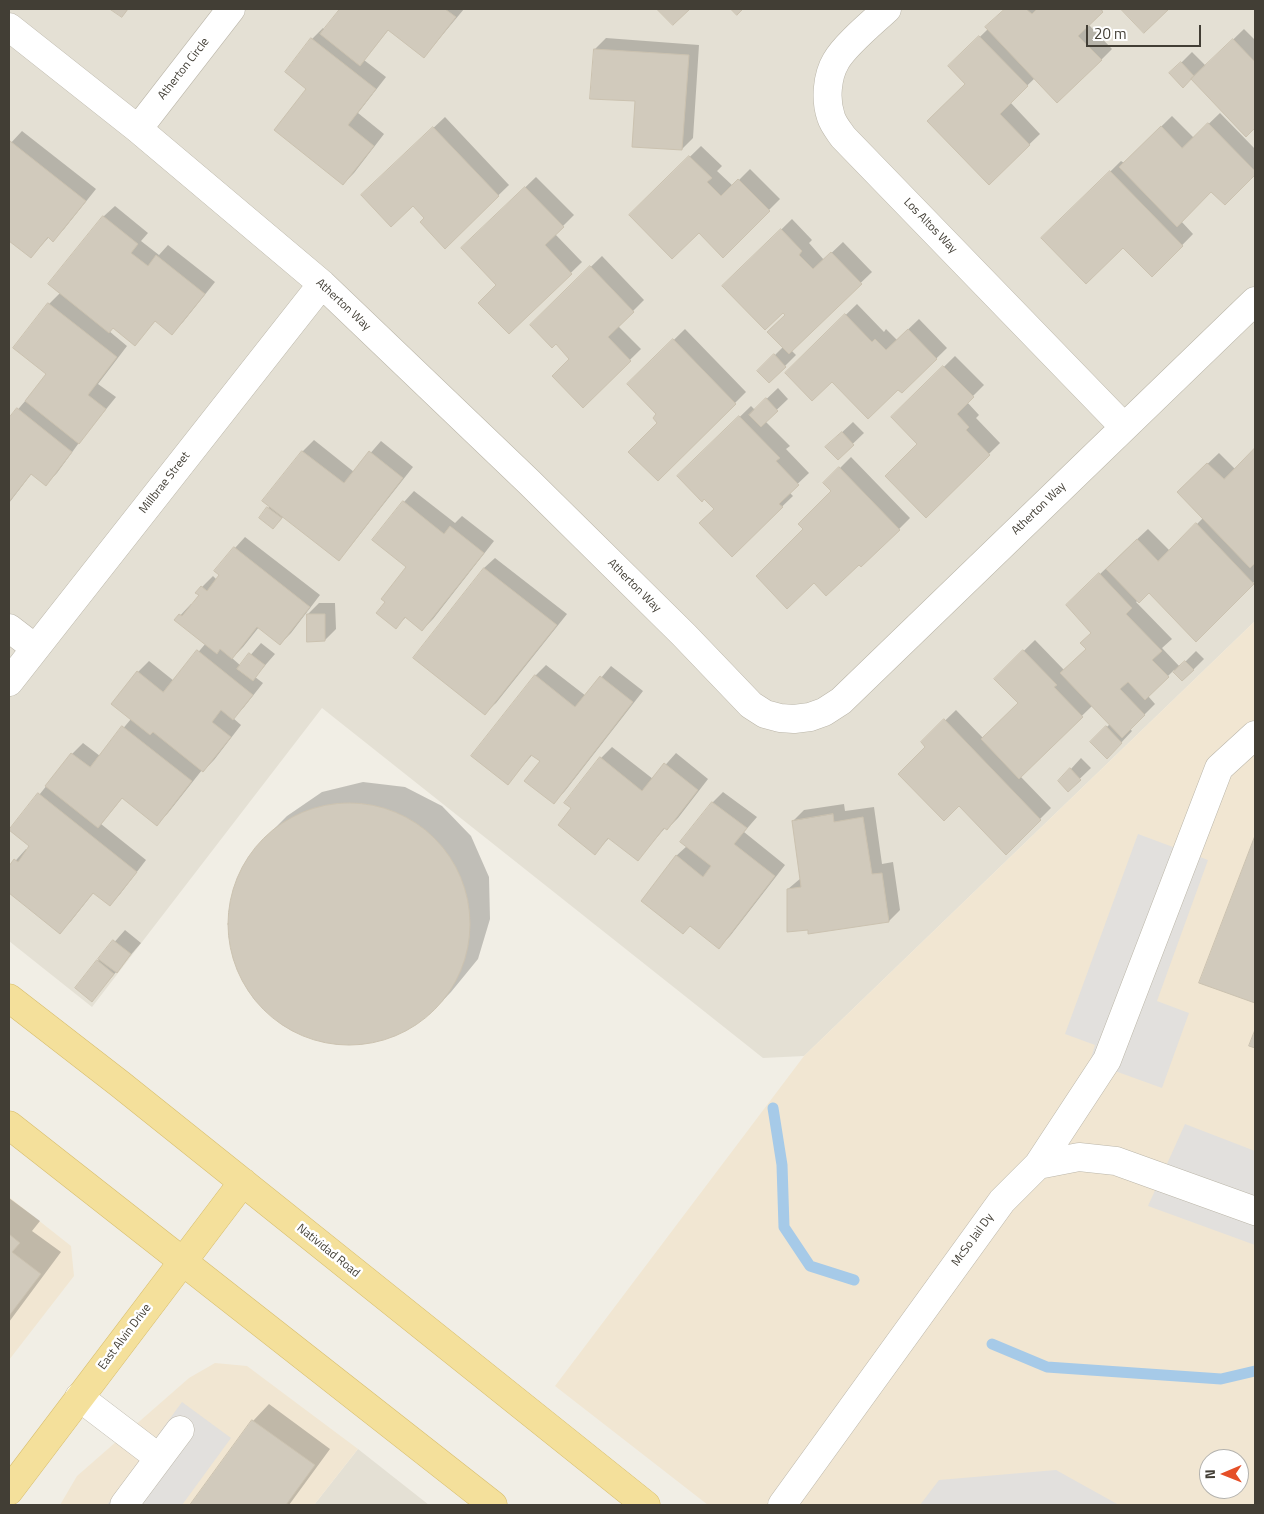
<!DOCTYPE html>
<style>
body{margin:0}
#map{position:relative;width:1264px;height:1514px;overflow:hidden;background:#f1eee5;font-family:"Titillium Web",sans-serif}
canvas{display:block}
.frame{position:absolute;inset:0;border:10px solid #423e35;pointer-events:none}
.north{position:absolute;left:1199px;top:1449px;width:50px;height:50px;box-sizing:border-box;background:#fff;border:1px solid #b3b2ae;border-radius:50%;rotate:269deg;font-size:14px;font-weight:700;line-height:20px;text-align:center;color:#423e35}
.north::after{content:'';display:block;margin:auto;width:18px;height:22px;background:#e54f28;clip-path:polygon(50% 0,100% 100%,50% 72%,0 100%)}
.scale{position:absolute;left:1086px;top:25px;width:115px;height:22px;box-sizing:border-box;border:2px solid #423e35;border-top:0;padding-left:6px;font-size:15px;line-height:18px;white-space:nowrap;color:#423e35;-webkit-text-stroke:4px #fff;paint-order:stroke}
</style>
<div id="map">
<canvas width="1264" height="1514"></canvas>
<div class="frame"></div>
<div class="north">N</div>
<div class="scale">20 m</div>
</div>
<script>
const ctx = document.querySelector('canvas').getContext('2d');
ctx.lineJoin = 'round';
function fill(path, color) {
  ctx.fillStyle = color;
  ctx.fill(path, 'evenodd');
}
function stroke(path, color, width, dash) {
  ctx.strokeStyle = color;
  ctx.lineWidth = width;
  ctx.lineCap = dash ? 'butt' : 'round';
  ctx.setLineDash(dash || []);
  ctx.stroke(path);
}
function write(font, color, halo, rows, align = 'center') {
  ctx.font = font + ' "Titillium Web",sans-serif';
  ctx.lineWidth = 5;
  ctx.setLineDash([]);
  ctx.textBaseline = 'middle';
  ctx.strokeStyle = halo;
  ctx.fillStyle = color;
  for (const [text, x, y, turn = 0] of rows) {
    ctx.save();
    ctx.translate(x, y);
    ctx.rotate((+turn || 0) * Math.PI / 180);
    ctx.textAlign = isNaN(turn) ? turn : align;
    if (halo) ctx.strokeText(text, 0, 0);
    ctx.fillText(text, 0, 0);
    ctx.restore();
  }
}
fill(new Path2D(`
 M9,9H1255V621L804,1056L763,1058L322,708L92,1007L9,941Z
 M358,1449L429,1505H314Z`), '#e4e0d4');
fill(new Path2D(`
 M1255,621V1505H708L555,1386L804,1056ZM1209,1459H1239V1489H1209Z
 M9,1197L71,1246L74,1276L9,1360Z
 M215,1363L247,1366L358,1449L314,1505H60L77,1476L189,1378Z`), '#f1e6d2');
fill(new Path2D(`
 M1138,834L1208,860L1157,1001L1189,1013L1162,1088L1090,1062L1095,1045L1065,1034Z
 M1185,1124L1255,1151V1245L1148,1206Z
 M182,1402L231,1438L182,1505H107Z
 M1056,1470L1119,1505H920L939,1480Z`), '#e2e0dd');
fill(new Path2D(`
 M342,9H464L434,45L423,56L389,29L364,60L386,77L358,113L384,134L354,173L343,184L308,88L286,71L312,39L323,28L325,30Z
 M1006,9H1104L1088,24L1112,49L1101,60L1035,78L1010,102L1040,134L989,183L967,84L950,66L988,29L987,28Z
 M1244,29L1255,40V126L1246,135L1191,78L1171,73L1192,52L1206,66Z
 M606,38L699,45L693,138L682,149L595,49Z
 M1220,113L1255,149V174L1225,203L1212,191L1181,221L1193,234L1152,276L1123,246L1043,238L1121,161L1124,163L1172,116L1194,138Z
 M445,117L509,185L445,247L426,218L413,204L374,184Z
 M22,131L96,189L64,229L53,240L49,237L31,257L9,240V145Z
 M701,146L722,166L717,171L733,186L750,169L780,199L723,256L699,232L630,215Z
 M536,177L574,215L555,234L582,262L509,333L498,285L462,248Z
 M115,206L148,233L141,241L159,255L168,245L215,282L183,322L172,333L156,320L135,344L113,327L109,331L127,346L98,384L116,397L81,440L57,473L46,484L32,473L9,503V420L48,374L15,348L49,304L60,293L50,284L104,216Z
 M792,219L812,240L809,243L824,260L843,242L872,272L791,350L796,355L769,382L759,371L783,347L786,315L783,311L724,286Z
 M602,256L644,300L618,326L641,349L583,406L571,359L556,343L531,325Z
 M857,304L884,332L886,329L897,340L919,319L947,348L902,392L898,388L786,373Z
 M685,329L746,392L658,480V414L629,384Z
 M955,356L984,385L967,402L979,415L976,418L1000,443L926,516L919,444L893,417Z
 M778,388L788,399L765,421L790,446L786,449L809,473L789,492L793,496L732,555L715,509L679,476L751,406L755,410Z
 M853,422L864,433L838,458V436Z
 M314,440L354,472L381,441L413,467L349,548L338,559L284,516L273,528L260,518L270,506L264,501L303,451Z
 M1255,449V581L1196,640L1149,591L1136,602L1172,639L1162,648L1180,667L1196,651L1204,659L1183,680L1174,670L1148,696L1155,704L1130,729L1132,731L1107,758L1091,742L1110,724L1092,706L1020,776L1051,808L1006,853L923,742L956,710L983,738L1019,703L995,679L1035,640L1064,670L1087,648L1092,632L1067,605L1148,529L1170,551L1203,518L1178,492L1219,453L1235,469Z
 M851,457L910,518L899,529H805L833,491L825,483Z
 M414,491L455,523L462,516L494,541L433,619L422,630L406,617L396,627L386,602L408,567L404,502Z
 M245,537L320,595L291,633L280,644L259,627L243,647L232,658L241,666L261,643L275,654L255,677L263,683L244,707L233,718L241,725L214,760L203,771L202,770L168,813L157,824L123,797L101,824L146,860L120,894L110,905L94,892L71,921L60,932L9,891V868L26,849L28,850L31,846L11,830L72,754L83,743L100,756L131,719L138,672L149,661L174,681L206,643L176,620L191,604L193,605L201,595L202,587L213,576L217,580L235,548Z
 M495,558L567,614L496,703L485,713L484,568Z
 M319,603H335L336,629L325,640L308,614Z
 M546,665L586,696L611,666L643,691L565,791L554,802L542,761L533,754L508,783L535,676Z
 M612,747L653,779L676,753L708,779L678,818L667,829L665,828L638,859L610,837L595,853L572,808L601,758Z
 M1081,758L1091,768L1068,790L1060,781Z
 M363,782L405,787L442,806L471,836L489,877L490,919L478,959L451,992L430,1014L395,1036L364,1044L322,1042L284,1026L253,998L232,954L230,912L241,872L265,838L287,816L322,792Z
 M723,792L757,817L744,832L785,865L730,936L719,947L690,925L676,856L687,846L713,802Z
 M844,804L845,811L874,807L882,864L893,862L900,910L889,921L788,889L801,878L793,821L804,810Z
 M1255,839V1002L1201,982Z
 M125,930L141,943L92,1000L98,961Z
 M9,1198L40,1221L32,1231L61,1252L9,1322Z
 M269,1404L330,1449L289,1505H192L253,1421Z`), '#0003');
stroke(new Path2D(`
 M773,1108L782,1165L784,1227L810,1266L854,1280
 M992,1344L1047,1367L1221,1379L1255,1371`), '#a6cae8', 11);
const building = new Path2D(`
 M110,9H128L122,17Z
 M340,9H445L456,17L424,58L388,30L360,66L320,34Z
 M657,9H690L673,25Z
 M731,9H743L737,15Z
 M1005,9H1026L1032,14L1037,9H1100L1103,12L1078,36L1102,60L1057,103L985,27Z
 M1121,9H1169L1144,33Z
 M979,36L1028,86L1000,114L1030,145L989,185L927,121L965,84L948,66Z
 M311,38L376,89L348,125L374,146L343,185L274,130L306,89L285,72Z
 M1233,39L1255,62V128L1246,137L1191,79Z
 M594,49L689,55L682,150L632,147L635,101L590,99Z
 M1181,62L1194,76L1183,88L1169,73Z
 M1208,123L1255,171V175L1225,205L1211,192L1177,227L1119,167L1161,126L1182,148Z
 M433,127L499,196L445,249L420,222L424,218L413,206L391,227L361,195Z
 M10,141L86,201L53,242L48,237L31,258L9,241V143Z
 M689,156L712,178L707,182L721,196L738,179L770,211L723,258L699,233L672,259L629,215Z
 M1110,171L1183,246L1152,277L1123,248L1086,284L1041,238Z
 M525,187L564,227L545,245L572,274L509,334L478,303L496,285L461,248Z
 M103,216L138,244L131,253L148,266L156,255L205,294L172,335L155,321L135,346L113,328L109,333L48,284Z
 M781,229L802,251L799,255L813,269L831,252L862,284L789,354L767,332L785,315L783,313L765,330L722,286Z
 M590,266L634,312L608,337L631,361L583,408L552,376L569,359L556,344L552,348L530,325Z
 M48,303L117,357L88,395L106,409L79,444L25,401L46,374L13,348Z
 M845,314L872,342L875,339L886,350L908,329L937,359L902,393L898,390L868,419L832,382L812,401L785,373Z
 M673,339L736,404L658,481L628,452L657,423L653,418L656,414L627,384Z
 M774,354L786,367L769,383L757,371Z
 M943,366L974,397L957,414L969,427L966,430L990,455L926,518L885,476L917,444L891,417Z
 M766,398L778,411L761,427L749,415Z
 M17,408L72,452L46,486L31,474L9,502V418Z
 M739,416L780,458L776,461L799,485L779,504L783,507L732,557L699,523L714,509L704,499L702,502L677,476Z
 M842,432L854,445L838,460L825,447Z
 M1255,448V563L1250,568L1177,492L1207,463L1224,479Z
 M302,451L344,483L369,451L403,478L339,561L262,501Z
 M839,467L900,530L861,567L859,565L826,596L814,583L787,609L756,576L803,529L798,524L831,491L823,483Z
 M403,501L444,534L450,526L484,553L422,631L405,617L396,629L376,613L385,602L381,599L406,567L372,540Z
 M267,507L282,518L273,529L259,518Z
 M1196,523L1254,584L1196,642L1149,593L1139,603L1106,569L1137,539L1158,561Z
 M234,547L310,607L280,645L257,627L232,659L220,649L217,654L174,620L179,614L182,616L199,595L195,593L201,586L207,591L219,575L214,571Z
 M484,568L557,625L485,715L413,658Z
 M1099,573L1132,608L1126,614L1162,651L1152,660L1169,677L1145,700L1128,682L1120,689L1145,715L1122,738L1060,673L1086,649L1080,643L1091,633L1066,605Z
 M307,614H325V641L307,642Z
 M197,650L253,695L233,720L221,710L212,722L231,737L203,772L153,732L150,735L111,704L137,671L163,692Z
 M1023,650L1057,685L1054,687L1083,717L1019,779L981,739L1018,703L994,679Z
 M249,653L265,665L253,681L237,669Z
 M1185,661L1194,670L1182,681L1173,672Z
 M535,675L575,707L600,676L633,702L554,804L524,781L540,761L531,755L508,785L471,756Z
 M944,719L1041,820L1006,855L959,806L944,821L898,774L925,747L921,742Z
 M122,726L192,781L157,826L122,798L98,828L45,786L71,753L90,767Z
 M1106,726L1122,743L1107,759L1090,742Z
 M600,757L642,791L664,763L698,790L667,830L664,828L638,861L608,838L595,855L558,825L571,808L564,803Z
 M1070,768L1081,780L1068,792L1058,781Z
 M38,793L137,872L110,906L93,893L60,934L9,893V866L14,859L18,862L29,846L9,830Z
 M712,802L747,828L734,844L775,876L719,949L690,926L683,934L641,901L676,855L703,877L711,866L680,842Z
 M228 924a121 121 0 1 1 242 0a121 121 0 1 1-242 0Z
 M833,814L834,822L863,817L872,874L882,873L889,922L808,934V930L787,932V889L801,887L792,821Z
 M1255,836V1003L1199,983Z
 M113,940L131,954L117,973L98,959Z
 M97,960L114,974L92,1002L75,988Z
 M1255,1030V1048L1249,1046Z
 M9,1234L20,1243L12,1252L41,1274L9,1316Z
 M252,1420L315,1465L286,1505H190Z`);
fill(building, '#d1cabc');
stroke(building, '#cbc2b0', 1);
const minor = new Path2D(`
 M887,9C873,22 845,45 836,61C827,76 825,100 831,117C833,124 839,131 843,137L1124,427
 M9,27L138,129L322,284L529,482L684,635L751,705L765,714L780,718L794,719L810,717L824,712L841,701L1255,301
 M138,129L231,9
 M9,628L35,648
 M9,682L322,284
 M1038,1165L1107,1060L1219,768L1255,735
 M79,1397L159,1458
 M124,1505L180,1430
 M782,1505L1002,1201L1038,1165L1079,1157L1116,1161L1255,1211`);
const major = new Path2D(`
 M9,998L120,1084L646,1505
 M9,1125L493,1505
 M9,1491L243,1182`);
stroke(minor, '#bbb6a9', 29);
stroke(major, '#d7bd6c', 29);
stroke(minor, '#fff', 28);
stroke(major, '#f4e09b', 28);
write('12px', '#423e35', '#fff', [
 ["Atherton Circle",184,69,-52],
 ["Los Altos Way",930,226,46],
 ["Atherton Way",343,305,43],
 ["Millbrae Street",165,483,-52],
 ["Atherton Way",1039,509,-44],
 ["Atherton Way",634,586,45],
 ["McSo Jail Dy",973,1240,-54],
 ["Natividad Road",328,1251,39],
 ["East Alvin Drive",125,1337,-53]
]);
</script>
